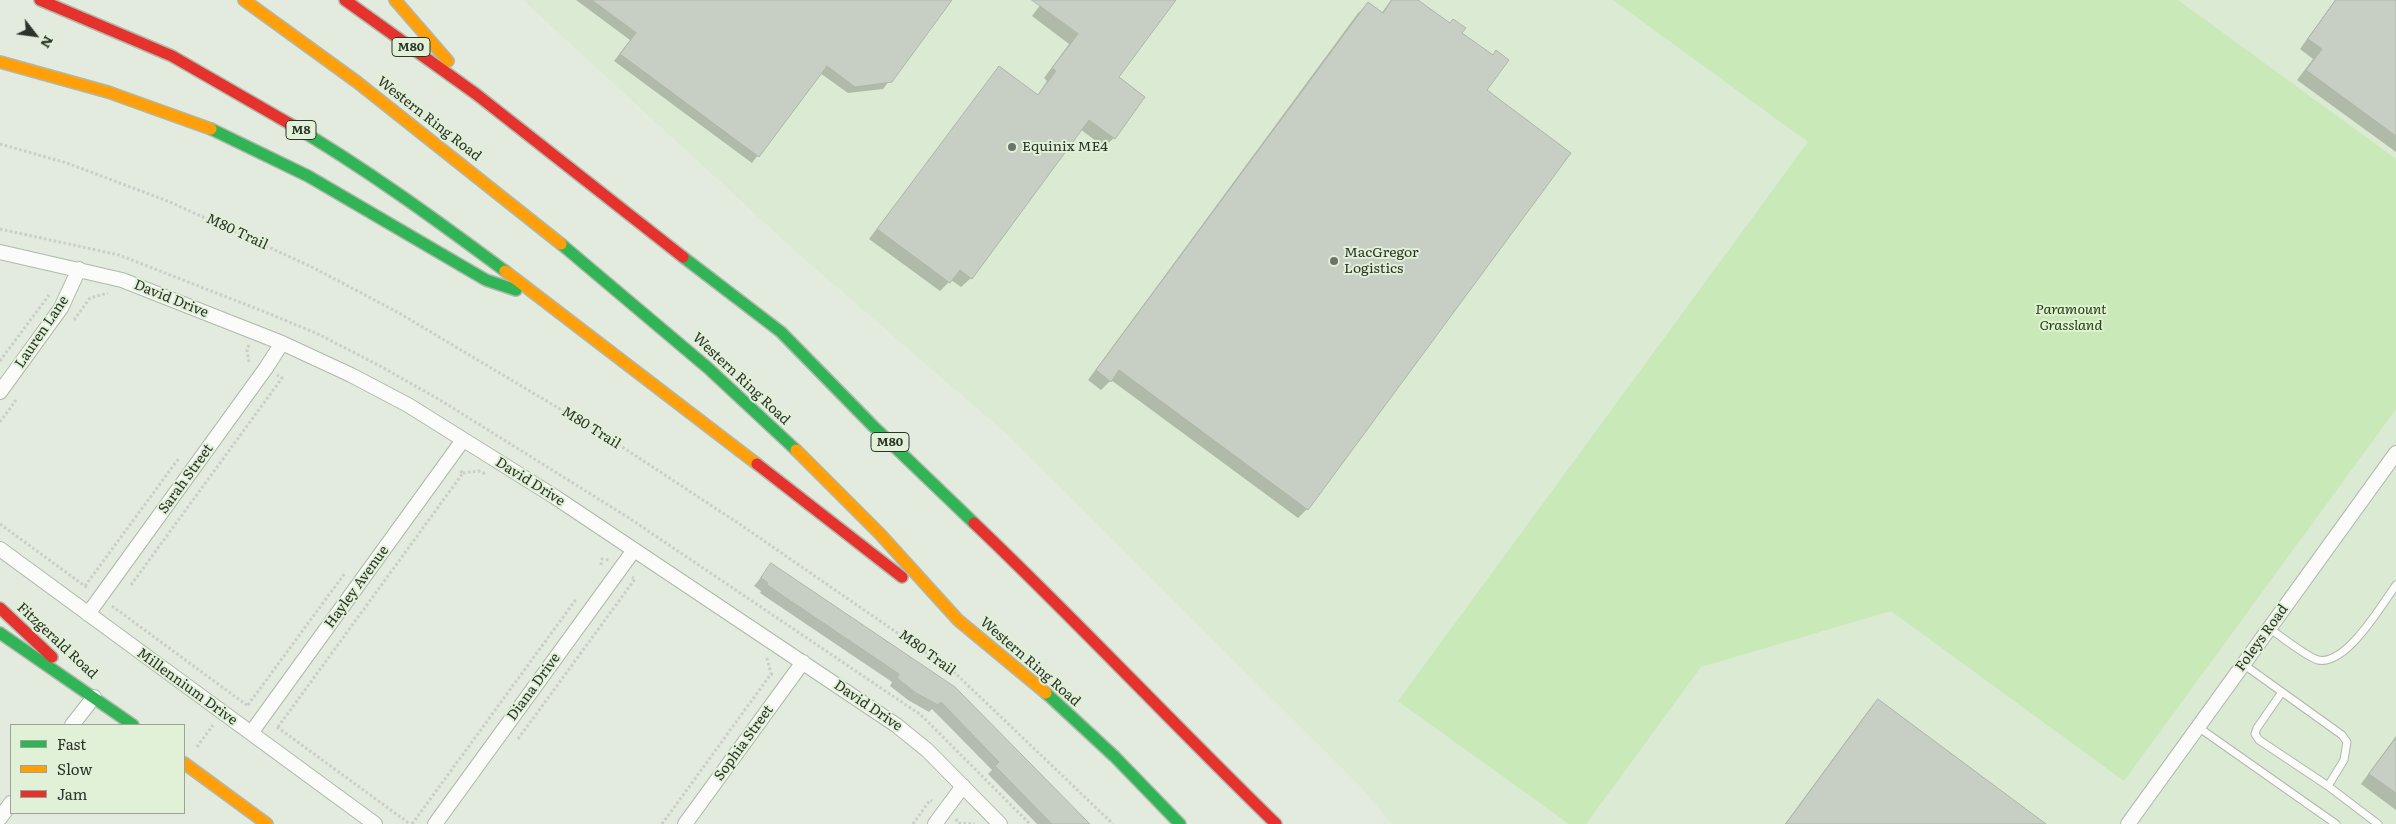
<!DOCTYPE html>
<style>
body{margin:0}
#map{position:relative;width:2396px;height:824px;overflow:hidden;background:#e2ebdd;font-family:Literata,serif}
canvas{display:block}
.legend{position:absolute;left:10px;top:724px;width:175px;height:90px;box-sizing:border-box;background:#e0f1d7;border:1px solid #98a592;margin:0;padding:6px 9px;list-style:none;font-size:15px;color:#2d332a}
.legend li{display:flex;align-items:center;gap:10px;height:25px}
.legend b{width:25px;border:1px solid #98a592}
.north{position:absolute;left:10px;top:10px;width:50px;height:50px;-webkit-text-stroke:4px #e0f1d7;paint-order:stroke;rotate:120deg;font-size:14px;font-weight:700;line-height:20px;text-align:center;color:#2d332a}
.north::after{content:'';display:block;margin:auto;width:18px;height:22px;background:#2d332a;clip-path:polygon(50% 0,100% 100%,50% 72%,0 100%)}
</style>
<div id="map">
<canvas width="2396" height="824"></canvas>
<ul class="legend">
<li><b style="height:6px;background:#30b455"></b>Fast</li>
<li><b style="height:6px;background:#ff9f0a"></b>Slow</li>
<li><b style="height:6px;background:#e5322d"></b>Jam</li>
</ul>
<div class="north">N</div>
</div>
<script>
const ctx = document.querySelector('canvas').getContext('2d');
ctx.lineJoin = 'round';
function fill(path, color) {
  ctx.fillStyle = color;
  ctx.fill(path, 'evenodd');
}
function stroke(path, color, width, dash) {
  ctx.strokeStyle = color;
  ctx.lineWidth = width;
  ctx.lineCap = dash ? 'butt' : 'round';
  ctx.setLineDash(dash || []);
  ctx.stroke(path);
}
function write(font, color, halo, rows, align = 'center') {
  ctx.font = font + ' Literata,serif';
  ctx.lineWidth = 4;
  ctx.setLineDash([]);
  ctx.textBaseline = 'middle';
  ctx.strokeStyle = halo;
  ctx.fillStyle = color;
  for (const [text, x, y, turn = 0] of rows) {
    ctx.save();
    ctx.translate(x, y);
    ctx.rotate((+turn || 0) * Math.PI / 180);
    ctx.textAlign = isNaN(turn) ? turn : align;
    if (halo) ctx.strokeText(text, 0, 0);
    ctx.fillText(text, 0, 0);
    ctx.restore();
  }
}
fill(new Path2D(`
 M523,0H2396V824H1392L1360,786L1008,435L802,257Z`), '#dbead3');
fill(new Path2D(`
 M1613,0H2178L2396,159V409L2124,781L1891,611L1701,667L1586,824H1569L1398,701L1808,142Z`), '#c9e9b9');
fill(new Path2D(`
 M576,0H951L883,89L848,93L820,73L752,163L614,61L630,40Z
 M1044,0H1174L1117,78L1144,97L1114,138L1104,147L1080,129L971,278L961,287L951,280L940,291L869,239L999,68L1037,96L1047,81L1044,78L1069,44L1032,16Z
 M1391,0H1416L1492,56L1496,52L1486,90L1307,509L1298,518L1111,380L1101,390L1088,380L1358,13L1368,4L1381,14Z
 M2335,0H2396V152L2297,80L2313,59L2300,49Z
 M771,565L955,688L1088,824H1037L988,774L992,770L932,709L929,712L908,700L890,686L892,682L760,593L761,591L754,586Z
 M1878,701L2044,824H1785L1869,710Z
 M2396,736V810L2361,784Z`), '#0003');
const building = new Path2D(`
 M592,0H952L892,82L855,87L827,66L759,157L620,54L636,33Z
 M1032,0H1176L1119,77L1145,97L1115,139L1089,120L972,279L960,270L950,283L877,229L999,66L1038,95L1056,71L1052,68L1078,34Z
 M1392,0H1418L1450,23L1453,19L1466,28L1462,33L1493,55L1496,50L1509,60L1487,90L1571,153L1308,510L1119,370L1111,382L1096,370L1368,2L1383,13Z
 M2336,0H2396V136L2306,70L2322,49L2308,39Z
 M771,563L955,687L1090,824H1052L995,766L999,762L941,702L938,705L916,693L897,678L899,674L767,585L768,583L761,578Z
 M1878,699L2046,824H1786Z
 M2396,738V793L2369,774Z`);
fill(building, '#c7cec3');
stroke(building, '#afb6ab', 1);
const lane = new Path2D(`
 M2269,628C2279,635 2308,658 2318,660C2346,666 2381,606 2396,585
 M2243,664L2342,735L2347,742L2344,760L2328,786
 M2282,692L2257,728L2255,734L2259,740L2328,786L2378,824
 M2198,727L2336,824`);
const street = new Path2D(`
 M0,252L122,280L282,343L351,375L408,405L555,497L896,725L927,750L1000,824
 M0,392L61,308L79,269
 M0,549L375,824
 M88,614L266,368L282,343
 M72,725L94,697
 M251,733L463,440
 M0,818L11,803
 M435,824L634,550
 M685,824L803,662
 M935,824L963,786
 M2128,824L2396,453`);
const fast = new Path2D(`
 M290,124C365,168 435,219 505,271
 M211,129L308,176L486,280L516,290
 M561,244L708,368L796,450
 M683,257L781,332L873,426L974,523
 M0,633L133,725
 M1046,693L1115,757L1180,824`);
const slow = new Path2D(`
 M244,0L357,82L561,244
 M395,0L448,61
 M0,62L108,92L211,129
 M505,271L757,464
 M796,450L880,534L958,620L1046,693
 M184,763L267,824`);
const jam = new Path2D(`
 M40,0L172,56L290,124
 M345,0L476,94L683,257
 M757,464L902,577
 M974,523C1077,621 1174,725 1276,824
 M0,608L52,657`);
stroke(lane, '#b0b8ad', 9);
stroke(street, '#b0b8ad', 16);
stroke(fast, '#b0b8ad', 14);
stroke(slow, '#b0b8ad', 14);
stroke(jam, '#b0b8ad', 14);
stroke(new Path2D(`
 M0,144L67,163L170,202L312,267L399,313L607,437L741,525L954,672L1113,824
 M0,229L119,255L265,312L318,334L380,366L440,400L629,518L921,715L1030,824
 M74,320L90,298L108,293
 M249,345L247,350L249,362
 M0,361L49,295
 M0,422L16,400
 M463,473L479,471L486,474
 M0,524L89,589
 M601,565L602,559L609,560
 M131,585L282,378L277,375
 M85,586L179,458
 M112,606L248,706
 M767,658L771,674
 M248,705L345,573
 M277,727L410,824
 M278,727L463,473L459,470
 M518,739L635,579L632,577
 M197,747L213,725
 M956,819L958,823L975,824
 M412,824L577,598
 M662,824L771,674L775,675
 M913,824L930,800L932,801`), '#cacdc8', 3, [2.5, 2.5]);
stroke(lane, '#fbfcfa', 7);
stroke(street, '#fbfcfa', 14);
stroke(fast, '#30b455', 11);
stroke(slow, '#ff9f0a', 11);
stroke(jam, '#e5322d', 11);
for (const [x, y, r, color] of [
 [1012,147,5,"#6c7369"],
 [1334,261,5,"#6c7369"]
]) {
  const dot = new Path2D();
  dot.arc(x, y, r, 0, 2 * Math.PI);
  ctx.fillStyle = color;
  ctx.fill(dot);
  stroke(dot, '#e0f1d7', 2);
}
for (const [x, y, w] of [
 [411,47,38],
 [301,130,30],
 [890,442,38]
]) {
  const box = new Path2D();
  box.roundRect(x - w / 2, y - 9.5, w, 19, 4);
  ctx.fillStyle = '#e0f1d7';
  ctx.fill(box);
  stroke(box, '#2d332a', 1);
}
write('bold 12px', '#2d332a', null, [
 ["M80",411,47],
 ["M8",301,130],
 ["M80",890,442]
]);
write('14px', '#2d332a', '#e0f1d7', [
 ["Western Ring Road",429,119,38],
 ["M80 Trail",237,232,25],
 ["David Drive",171,299,22],
 ["Lauren Lane",42,332,-56],
 ["Western Ring Road",741,379,43],
 ["M80 Trail",591,428,32],
 ["Sarah Street",186,479,-54],
 ["David Drive",530,482,32],
 ["Hayley Avenue",357,587,-54],
 ["Foleys Road",2262,638,-54],
 ["Fitzgerald Road",57,641,43],
 ["M80 Trail",927,653,36],
 ["Western Ring Road",1030,662,41],
 ["Millennium Drive",187,687,36],
 ["Diana Drive",534,687,-54],
 ["David Drive",868,706,34],
 ["Sophia Street",744,743,-54]
]);
write('14px', '#2d332a', '#e0f1d7', [
 ["Equinix ME4",1022,147],
 ["MacGregor",1344,253],
 ["Logistics",1344,269]
], 'left');
write('italic 14px', '#224407', '#e0f1d7', [
 ["Paramount",2071,310],
 ["Grassland",2071,326]
]);
</script>
